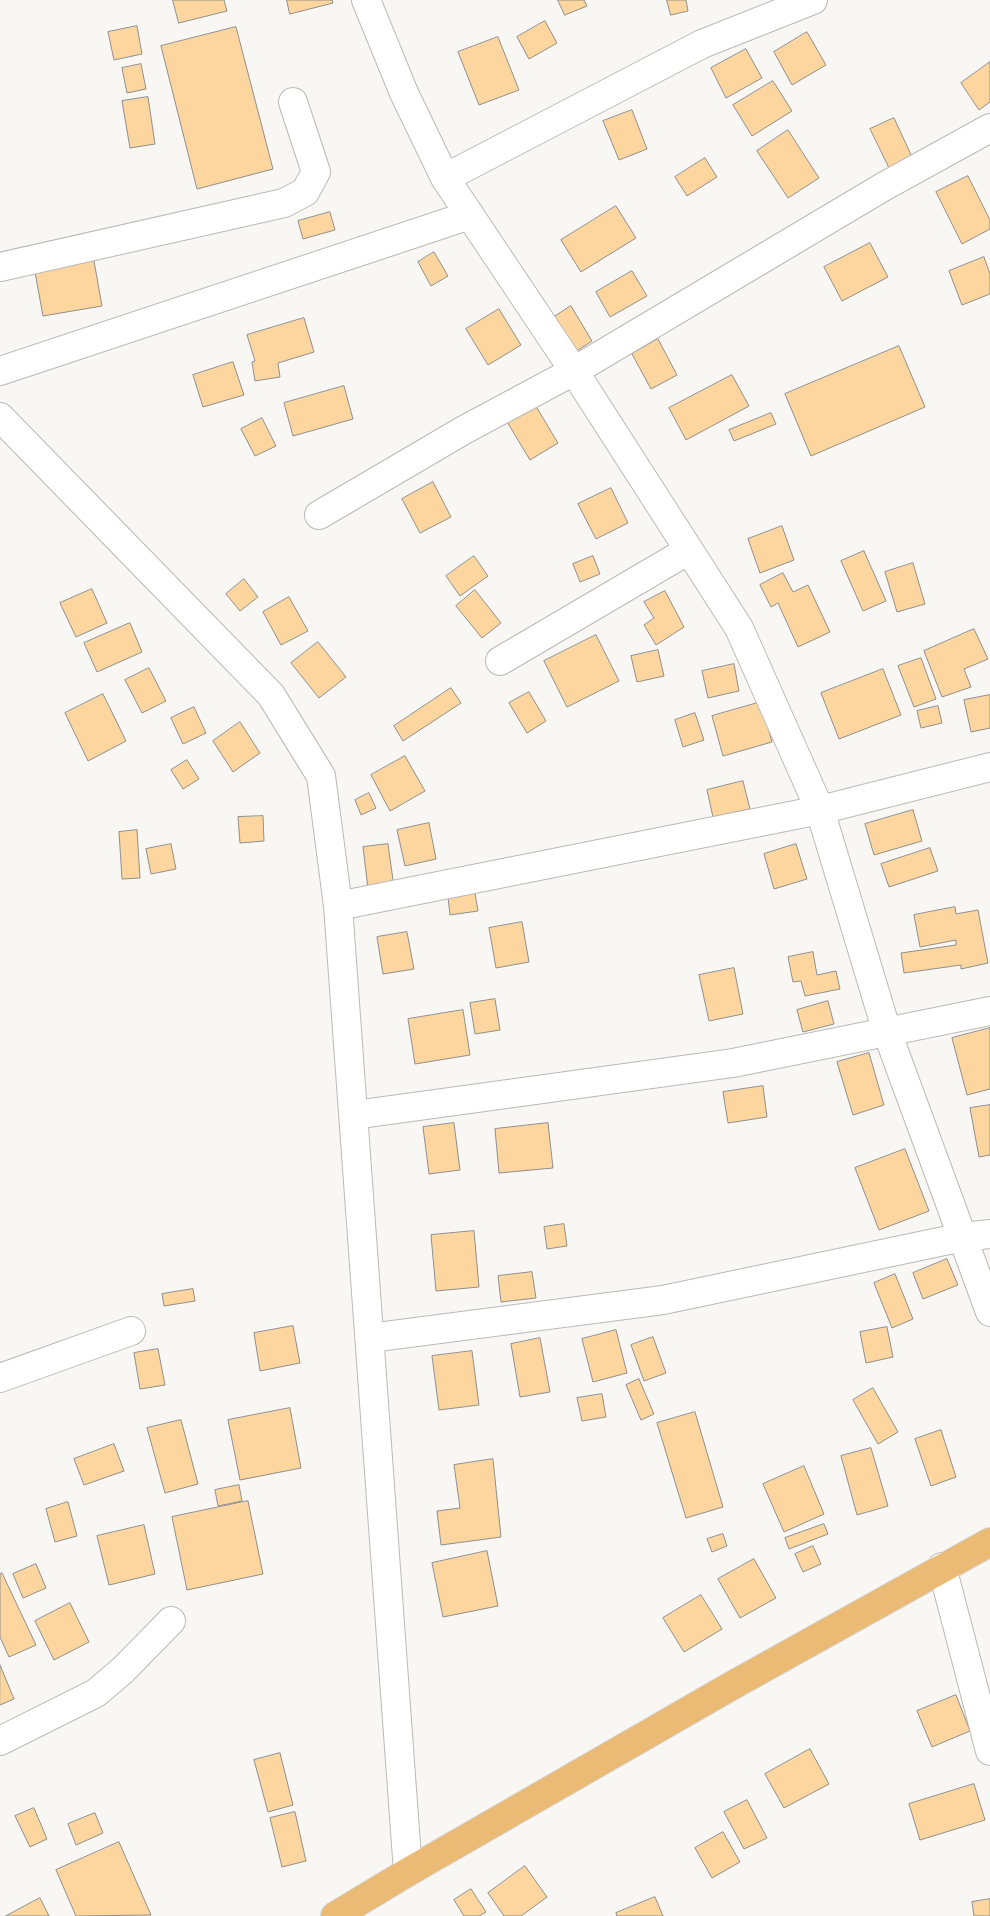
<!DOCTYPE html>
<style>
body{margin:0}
canvas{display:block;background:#f9f7f4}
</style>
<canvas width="990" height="1916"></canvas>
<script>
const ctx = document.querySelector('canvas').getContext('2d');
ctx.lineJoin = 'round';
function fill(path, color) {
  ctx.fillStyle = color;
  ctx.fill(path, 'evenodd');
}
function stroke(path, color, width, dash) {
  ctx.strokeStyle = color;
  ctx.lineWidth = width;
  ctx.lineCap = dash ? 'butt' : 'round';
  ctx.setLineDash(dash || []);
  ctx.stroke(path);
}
const building = new Path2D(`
 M173,0H224L227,11L179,23Z
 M287,0H332L333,3L290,14Z
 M558,0H584L587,6L565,15Z
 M667,0H686L688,11L671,15Z
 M545,21L557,43L529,59L517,37Z
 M137,26L142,54L114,60L108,32Z
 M236,27L273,169L197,189L161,46Z
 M807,32L826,65L792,85L774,52Z
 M498,37L519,90L479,105L458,52Z
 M746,49L762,78L726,98L711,68Z
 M990,62V102L979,110L961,83Z
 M141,64L146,89L127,93L122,68Z
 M773,81L792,111L752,136L733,105Z
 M148,97L155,144L130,148L122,101Z
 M632,110L647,149L619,160L603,121Z
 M894,118L913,159L890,170L870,129Z
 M788,130L819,178L788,198L757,151Z
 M705,158L717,177L687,196L675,177Z
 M968,176L990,220V229L962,244L936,192Z
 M616,206L636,238L581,272L561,240Z
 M330,212L335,230L303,239L298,221Z
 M870,243L888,277L842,301L824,267Z
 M434,252L448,276L431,286L418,262Z
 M984,257L990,274V294L962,305L949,271Z
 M94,261L102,306L43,316L35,272Z
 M632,271L647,296L610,317L596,292Z
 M571,306L592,341L572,354L551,319Z
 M499,309L521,345L488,365L466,329Z
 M304,318L314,352L278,363L280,377L255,381L252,362L255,361L247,335Z
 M658,339L677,375L651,389L632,354Z
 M899,346L925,407L811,456L785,394Z
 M233,362L244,395L203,407L193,375Z
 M732,375L749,406L686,440L669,408Z
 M344,386L353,419L293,436L284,403Z
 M534,403L558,443L530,460L506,420Z
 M771,413L776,424L734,441L729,430Z
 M262,418L276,446L255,456L241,429Z
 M433,482L451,517L420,533L402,499Z
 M611,488L628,523L596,539L578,504Z
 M782,526L794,560L760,573L748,539Z
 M864,551L886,601L863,611L841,561Z
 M474,556L488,576L460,596L446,576Z
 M593,556L600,574L580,582L573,564Z
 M913,563L925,604L897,612L885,572Z
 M783,573L793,592L808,585L830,632L798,647L778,603L771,607L760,585Z
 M244,579L258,597L240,611L226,594Z
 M92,589L107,623L76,637L60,603Z
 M475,590L501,623L482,638L456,606Z
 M665,591L684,627L656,645L644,625L654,618L644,602Z
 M289,597L308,631L281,645L263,612Z
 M130,623L142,652L97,672L84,643Z
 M974,629L988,659L964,669L971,687L942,697L924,651Z
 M596,635L619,681L567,707L544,661Z
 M318,642L346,677L319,698L291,663Z
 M658,650L664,676L637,682L631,656Z
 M921,658L936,699L914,707L898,666Z
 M734,664L739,691L708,698L702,671Z
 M149,668L166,701L142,713L125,680Z
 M883,669L901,715L839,739L821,693Z
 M451,688L461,703L403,741L394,726Z
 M529,692L546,721L527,733L509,703Z
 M103,694L126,741L88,761L65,713Z
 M990,695V728L971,732L964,700Z
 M761,702L772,742L723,756L712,716Z
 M938,706L942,723L921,728L917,711Z
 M194,707L206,733L183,744L171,718Z
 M695,713L704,740L683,747L675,720Z
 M240,722L260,753L233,772L213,741Z
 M405,756L425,791L390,811L371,775Z
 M187,760L199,779L183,789L171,770Z
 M743,781L750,809L713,817L707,790Z
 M369,793L376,808L361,815L355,800Z
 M913,810L922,841L874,855L865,824Z
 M263,816L264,841L240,843L238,817Z
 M429,823L436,859L405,866L397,830Z
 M137,830L140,878L122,879L119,832Z
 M171,844L176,869L151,874L146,849Z
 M388,844L395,894L369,897L363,847Z
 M796,844L807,879L774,889L764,854Z
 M930,848L938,871L889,887L881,864Z
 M475,893L478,911L450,915L448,897Z
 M955,907L956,914L978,910L988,963L961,969V965L904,973L901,953L956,945V940L920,947L914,915Z
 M522,922L529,962L496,968L489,928Z
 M407,932L414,969L383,974L377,937Z
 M813,952L817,975L836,971L840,989L805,996L801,981L793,982L788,957Z
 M734,968L743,1014L709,1021L699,975Z
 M495,999L500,1030L475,1034L470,1003Z
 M828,1001L834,1024L803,1032L797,1010Z
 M463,1010L470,1055L415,1064L408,1019Z
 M990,1028V1089L967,1095L952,1038Z
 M869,1053L884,1105L853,1115L837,1062Z
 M763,1086L767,1117L728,1123L723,1092Z
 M990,1105V1155L979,1157L970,1108Z
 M454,1123L460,1170L429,1174L423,1127Z
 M548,1123L553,1168L499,1173L495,1129Z
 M905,1149L929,1211L879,1230L855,1168Z
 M564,1224L567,1246L547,1249L544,1227Z
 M474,1231L479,1287L436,1291L431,1235Z
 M947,1259L958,1285L923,1299L913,1273Z
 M532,1272L536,1298L501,1302L498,1276Z
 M895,1274L913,1319L892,1328L874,1283Z
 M193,1289L195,1301L164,1306L162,1294Z
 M293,1326L300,1363L260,1371L254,1333Z
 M887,1327L893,1357L866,1363L860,1332Z
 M616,1330L627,1373L593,1382L582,1339Z
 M653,1337L666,1373L644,1381L631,1345Z
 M540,1338L550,1392L520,1397L511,1344Z
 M158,1349L165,1385L140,1389L134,1353Z
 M472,1351L479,1405L439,1410L432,1356Z
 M639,1379L654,1414L641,1420L626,1385Z
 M873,1388L898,1432L878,1444L853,1400Z
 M602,1394L606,1417L582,1421L577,1398Z
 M290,1408L301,1468L240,1480L228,1420Z
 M695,1412L723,1507L686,1518L657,1423Z
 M181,1420L198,1484L165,1493L147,1428Z
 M941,1430L956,1477L931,1486L915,1439Z
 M114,1444L124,1471L84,1485L74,1459Z
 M871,1448L888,1506L857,1515L841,1456Z
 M493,1459L501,1537L441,1545L437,1511L460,1508L454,1465Z
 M804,1466L824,1514L784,1532L763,1484Z
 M239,1485L242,1501L218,1506L215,1490Z
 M248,1501L263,1574L187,1590L172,1517Z
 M68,1502L77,1536L55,1542L46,1509Z
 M824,1524L828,1534L789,1549L785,1538Z
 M144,1525L155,1574L109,1585L97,1536Z
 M723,1534L727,1546L712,1552L707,1539Z
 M813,1546L821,1564L803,1572L795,1554Z
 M487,1551L498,1606L443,1617L432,1563Z
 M754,1559L776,1598L740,1618L718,1579Z
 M36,1564L46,1588L23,1598L13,1574Z
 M2,1573L36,1645L9,1657L0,1637V1574Z
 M701,1595L722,1629L684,1652L663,1618Z
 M70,1603L89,1642L54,1660L35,1621Z
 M0,1665L14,1699L0,1705Z
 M956,1695L970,1731L932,1747L917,1711Z
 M810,1749L829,1784L784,1808L765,1774Z
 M280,1753L293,1805L268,1812L254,1760Z
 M974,1784L985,1820L920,1840L909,1804Z
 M747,1800L767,1838L744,1849L724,1812Z
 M34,1808L47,1839L30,1847L15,1816Z
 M295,1812L306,1861L282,1867L270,1818Z
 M95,1813L103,1833L76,1845L68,1824Z
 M723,1832L740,1862L712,1878L695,1848Z
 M119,1842L151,1915L76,1916L56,1870Z
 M525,1866L547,1897L521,1916H504L488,1893Z
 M471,1889L486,1912L479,1916H464L454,1900Z
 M655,1897L663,1916H617L616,1913Z
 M40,1898L49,1916H6Z
 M990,1899V1916H974L972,1902Z`);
fill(building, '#fdd69f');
stroke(building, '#908e8b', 1);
const minor = new Path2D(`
 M366,0L404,93L445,178L574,371L739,628L820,810L887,1032L990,1312
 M445,178L702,44L813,0
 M0,267L284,203L305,192L316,172L293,102
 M0,371L470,215
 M0,417L271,695L321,776L338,906L408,1872
 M319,515L464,430L574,371L883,187L990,128
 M500,661L689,550
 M338,906L820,810L990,767
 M354,1115L733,1063L990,1011
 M370,1338L663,1300L963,1237L990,1234
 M0,1378L131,1331
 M942,1567L990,1751
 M0,1741L96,1693L123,1670L171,1621`);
const highway = new Path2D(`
 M335,1916L408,1872L733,1685L990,1542`);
stroke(minor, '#bcb9b6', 30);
stroke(highway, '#d4d4d3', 30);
stroke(minor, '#fff', 28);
stroke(highway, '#ebba75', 28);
</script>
